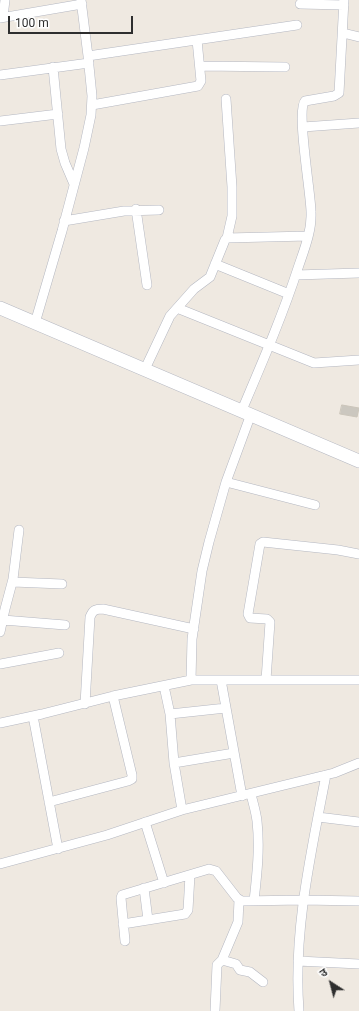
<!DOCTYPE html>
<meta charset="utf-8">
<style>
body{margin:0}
#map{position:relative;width:359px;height:1011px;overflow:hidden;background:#efe9e1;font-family:Roboto,"Noto Sans Devanagari",sans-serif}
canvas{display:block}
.north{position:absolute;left:311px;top:963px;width:40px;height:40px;-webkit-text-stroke:3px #fff;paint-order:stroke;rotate:324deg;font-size:11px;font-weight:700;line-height:16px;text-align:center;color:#2e2e2e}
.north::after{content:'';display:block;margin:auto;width:14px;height:18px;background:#2e2e2e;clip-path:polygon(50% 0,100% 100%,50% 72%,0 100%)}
.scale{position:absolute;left:8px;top:16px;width:125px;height:18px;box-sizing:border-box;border:2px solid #2e2e2e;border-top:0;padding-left:5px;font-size:12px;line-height:14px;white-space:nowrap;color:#2e2e2e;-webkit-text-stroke:3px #fff;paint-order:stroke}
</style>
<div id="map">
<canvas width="359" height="1011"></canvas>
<div class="north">उ</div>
<div class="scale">100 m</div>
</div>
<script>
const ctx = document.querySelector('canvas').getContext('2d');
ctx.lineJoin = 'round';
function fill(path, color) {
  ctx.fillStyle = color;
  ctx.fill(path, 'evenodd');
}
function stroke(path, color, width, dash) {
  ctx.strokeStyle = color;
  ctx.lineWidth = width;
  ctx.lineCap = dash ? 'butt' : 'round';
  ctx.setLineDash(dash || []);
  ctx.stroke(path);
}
const building = new Path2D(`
 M342,405L359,408L357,417L340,414Z`);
fill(building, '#cbc7bf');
stroke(building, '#cbc5ba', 1);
const street = new Path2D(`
 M300,4L344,5
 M3,17L5,0
 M0,18L82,4
 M343,33L359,37
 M88,56L297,25
 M200,66L285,67
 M53,67L61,149L65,163L74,184
 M0,75L89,63
 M226,99L232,187V216L227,238
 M92,105L198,86L201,81L197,40
 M0,121L58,114
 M303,127L359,123
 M136,209L147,285
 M64,221L124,211L159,210
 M215,264L289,294
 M296,275L359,273
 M177,308L314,363L359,360
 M35,323L62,231L84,148L91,115L92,96L88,56L81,0
 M145,369L170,316L194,289L210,277L225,240L227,238L308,236
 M242,410C262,363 282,317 298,268C304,250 312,231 311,212C311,194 296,110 305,101L334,96L339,93L344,0
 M226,482L315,505
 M13,582L62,584
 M3,620L65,625
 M0,632L5,609L13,579L19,530
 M0,664L59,653
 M191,680L192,639L202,571L209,542L226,482L251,414
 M221,680L242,796
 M266,680L270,622L267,619L250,618L248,614L260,544L263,542L338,550L359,554
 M164,686L170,714L174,763L182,810
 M85,704L90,617C93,610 95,609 103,609L194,629
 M170,714L226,708
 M33,716L58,849
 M0,723L42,714L113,696L191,680H359
 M174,763L234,753
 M251,794C253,803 256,812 257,821C260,848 257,874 254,901
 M49,802L128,781L132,779V775L113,696
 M318,817L359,822
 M145,822L164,883
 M0,864L107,835L182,810L334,773L359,763
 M144,888L148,920
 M123,924L185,914L188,910L190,875
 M125,941L121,898L122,895L209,869L216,871L237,898L242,901L303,900L359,901
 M222,960L236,964L240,970L250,972L263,982
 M298,961L359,964
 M215,1011L217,965L222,960L238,922L239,900
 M299,1011C293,931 311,853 326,775`);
const secondary = new Path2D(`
 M0,308L359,461`);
stroke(street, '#b4b7c1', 10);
stroke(secondary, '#b4b7c1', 14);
stroke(street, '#fff', 9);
stroke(secondary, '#fff', 13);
</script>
